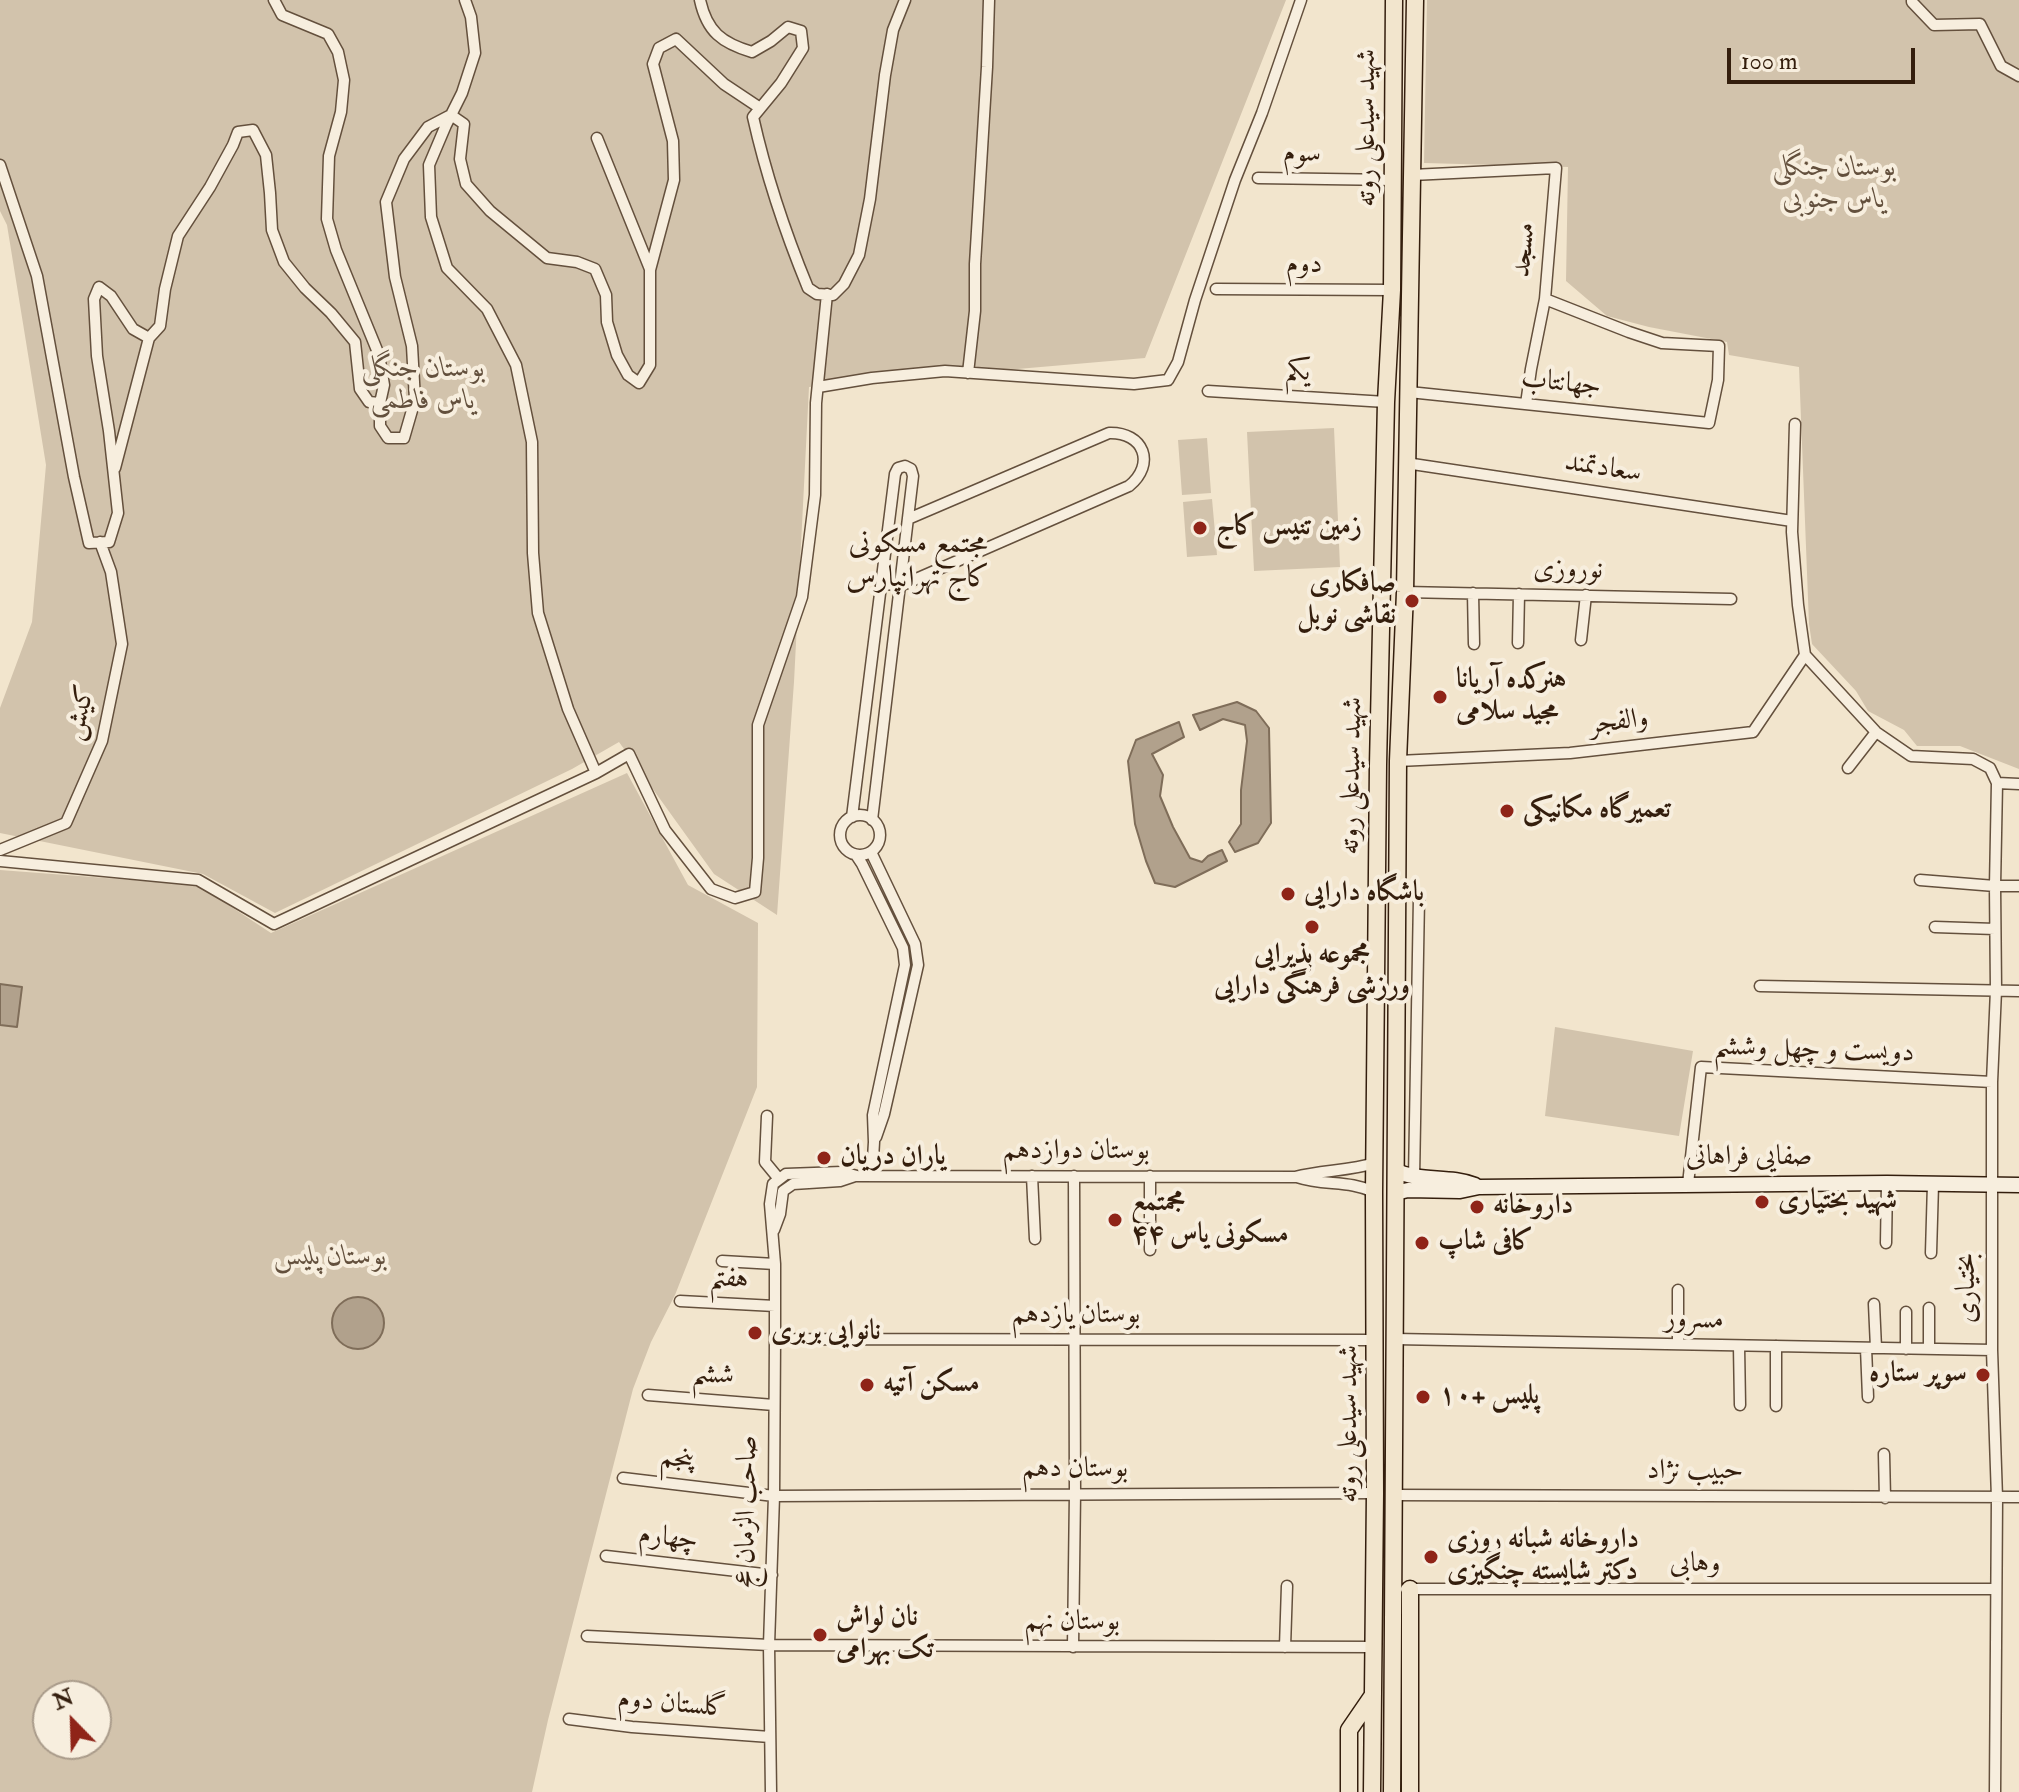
<!DOCTYPE html>
<meta charset="utf-8">
<style>
body{margin:0}
#map{position:relative;width:2019px;height:1792px;overflow:hidden;background:#f2e5cd;font-family:"IM FELL Double Pica",serif}
canvas{display:block}
.north{position:absolute;left:32px;top:1680px;width:80px;height:80px;box-sizing:border-box;background:#f7eede;border:2px solid #a99b8a;border-radius:50%;rotate:337deg;font-size:22px;font-weight:700;line-height:32px;text-align:center;color:#341e0d}
.north::after{content:'';display:block;margin:auto;width:28px;height:36px;background:#8f2418;clip-path:polygon(50% 0,100% 100%,50% 72%,0 100%)}
.scale{position:absolute;left:1727px;top:48px;width:188px;height:36px;box-sizing:border-box;border:4px solid #341e0d;border-top:0;padding-left:10px;font-size:24px;line-height:28px;white-space:nowrap;color:#341e0d;-webkit-text-stroke:6px #f7eede;paint-order:stroke}
</style>
<div id="map">
<canvas width="2019" height="1792"></canvas>
<div class="north">N</div>
<div class="scale">100 m</div>
</div>
<script>
const ctx = document.querySelector('canvas').getContext('2d');
ctx.lineJoin = 'round';
function fill(path, color) {
  ctx.fillStyle = color;
  ctx.fill(path, 'evenodd');
}
function stroke(path, color, width, dash) {
  ctx.strokeStyle = color;
  ctx.lineWidth = width;
  ctx.lineCap = dash ? 'butt' : 'round';
  ctx.setLineDash(dash || []);
  ctx.stroke(path);
}
function write(font, color, halo, rows, align = 'center') {
  ctx.font = font + ' "IM FELL Double Pica",Amiri,serif';
  ctx.lineWidth = 8;
  ctx.setLineDash([]);
  ctx.textBaseline = 'middle';
  ctx.strokeStyle = halo;
  ctx.fillStyle = color;
  for (const [text, x, y, turn = 0] of rows) {
    ctx.save();
    ctx.translate(x, y);
    ctx.rotate((+turn || 0) * Math.PI / 180);
    ctx.textAlign = isNaN(turn) ? turn : align;
    if (halo) ctx.strokeText(text, 0, 0);
    ctx.fillText(text, 0, 0);
    ctx.restore();
  }
}
fill(new Path2D(`
 M0,0H1286L1145,358L809,387L794,682L777,915L714,874L619,742L572,769L275,913L203,874L0,833V708L32,622L46,465L7,225L0,211Z
 M1427,0H2019V769L1960,746H1917L1904,730L1868,711L1856,691L1812,644L1809,624L1799,367L1729,355L1727,342L1649,327L1607,316L1566,281L1568,167L1424,163Z
 M1334,428L1340,567L1254,571L1247,432Z
 M1207,438L1211,493L1182,495L1178,440Z
 M1212,499L1217,555L1187,557L1183,502Z
 M627,773L688,885L758,923L757,1087L675,1295L651,1342L633,1389L548,1720L532,1792H0V870L198,885L271,933ZM48,1696H96V1744H48Z
 M1555,1027L1693,1051L1679,1136L1545,1116Z`), '#d2c3ac');
const water = new Path2D(`
 M1237,702L1256,711L1269,728L1271,823L1258,843L1235,852L1229,842L1241,824V790L1247,741L1245,725L1223,719L1200,730L1193,715Z
 M1179,722L1184,737L1152,754L1163,775L1160,796L1173,827L1190,858L1202,862L1208,856L1222,850L1227,861L1175,887L1155,883L1146,861L1135,824L1128,761L1136,740Z
 M0,984L22,987L17,1027L0,1025Z
 M332 1323a26 26 0 1 1 52 0a26 26 0 1 1-52 0Z`);
fill(water, '#b1a18c');
stroke(water, '#7f6d59', 2);
const minor = new Path2D(`
 M465,0L471,17L475,53L462,93L446,125L429,165L431,217L447,268L487,309L516,365L532,442L533,553L538,613L568,709L596,773L629,754L665,830L711,889L735,898L755,892L758,858V725L802,597L815,495L816,403L827,294
 M700,0C707,32 722,43 752,52L771,41L788,27L801,31L803,48L781,83L753,117C766,175 785,232 808,288L817,294L833,295L844,284L859,255L870,199L885,75L893,30L905,0
 M1912,0V2L1934,25L1980,24L2001,66L2019,76
 M451,115L464,124L460,159L466,184L490,211L547,258L577,262L595,269L606,295L607,322L617,355L628,375L639,383L650,365V270L674,180L673,141L653,64L659,48L676,39L724,84L760,108
 M597,138L650,269
 M0,165L37,276L74,477L89,543L109,542L118,513L109,431L97,356L94,299L99,287L111,296L133,329L149,338L160,326L165,289L178,236L210,187L233,145L238,132L253,130L266,155L270,193L272,230L284,262L305,288L331,313L355,342L360,389L369,402L380,403L384,385L379,355L336,250L327,219L329,156L341,112L344,80L338,52L328,34L282,15L274,0
 M1258,178L1394,180
 M1216,289L1392,290
 M968,373L975,311V264L987,67L989,0
 M818,387L872,378L945,371L1134,384L1168,380L1178,362L1195,300L1235,180L1262,113L1301,0
 M1208,391L1386,402
 M1409,392L1709,423L1718,380L1719,346L1662,343L1629,332L1545,299L1556,168L1412,175
 M380,403V426L388,438H404L415,400L412,346L395,277L386,202L404,159L428,127L449,116
 M1526,404L1531,369L1545,299
 M1795,424L1792,532L1798,605L1805,655L1876,732L1911,756L1973,759L1990,768L1997,783L1995,886L1996,990L1992,1082V1350L1997,1498L1995,1792
 M1406,463L1792,521
 M115,468L149,338
 M882,583L900,586L1129,486C1156,464 1144,432 1109,433L908,519
 M1405,592L1731,599
 M1473,593L1474,644
 M1581,640L1586,595
 M1518,643L1519,594
 M1398,761L1570,753L1753,732L1805,655
 M1848,768L1876,732
 M1997,783L2019,784
 M840 835a20 20 0 1 1 40 0a20 20 0 1 1-40 0Z
 M852,817L895,474L898,468L905,466L911,469L913,476L872,820
 M0,850L66,823L102,741L122,644L111,572L100,542
 M871,852L915,944L918,965L884,1114L876,1137
 M856,855L862,864L903,948L905,965L873,1115L874,1142L872,1176
 M0,861L198,880L274,924L596,773
 M1920,880L1995,886H2019
 M1935,927L1995,929
 M1760,986L2019,991
 M767,1116L765,1162L779,1179
 M1032,1176L1035,1239
 M1150,1176V1250
 M1297,1177C1324,1186 1349,1180 1374,1192
 M1414,1178L1419,898
 M1688,1184L1701,1067L1992,1082
 M774,1230L780,1214L783,1191L793,1184L840,1181L855,1176
 M1886,1243L1887,1183
 M1931,1253L1933,1184
 M722,1261L775,1264
 M1678,1290V1344
 M680,1301L775,1306
 M1874,1304L1876,1348
 M1906,1312V1349
 M775,1339L1376,1340
 M1395,1339L1992,1350
 M1739,1346L1740,1405
 M1866,1348L1868,1397
 M1929,1349V1308
 M648,1395L774,1405
 M1776,1406V1346
 M1884,1454L1885,1498
 M623,1478L774,1496L1375,1493
 M1393,1495L2019,1497
 M606,1556L772,1575
 M1406,1589H1996
 M587,1636L769,1645L1374,1647
 M1073,1647L1075,1493L1074,1176
 M1285,1647L1287,1586
 M569,1719L632,1727L770,1737
 M771,1792L769,1645L774,1496L775,1339V1264L770,1204L773,1184L786,1174L842,1172L857,1176L1295,1177C1322,1170 1349,1171 1375,1163`);
const secondary = new Path2D(`
 M1396,1171C1421,1182 1450,1175 1475,1185
 M1395,1193L1408,1190L1460,1191L1479,1187L1887,1183L2019,1185`);
const primary = new Path2D(`
 M1349,1792V1730L1373,1695
 M1372,1792L1375,1493L1374,1192L1378,765L1386,402L1392,290L1394,0
 M1392,1792L1398,761L1405,592L1415,0
 M1410,1792V1589`);
stroke(minor, '#64503d', 13);
stroke(secondary, '#341e0d', 17);
stroke(primary, '#341e0d', 19);
stroke(minor, '#f7eede', 10);
stroke(secondary, '#f7eede', 14);
stroke(primary, '#f2e5cd', 16);
for (const [x, y, r, color] of [
 [1200,528,8,"#8f2418"],
 [1412,601,8,"#8f2418"],
 [1440,697,8,"#8f2418"],
 [1507,811,8,"#8f2418"],
 [1288,894,8,"#8f2418"],
 [1312,927,8,"#8f2418"],
 [824,1158,8,"#8f2418"],
 [1762,1202,8,"#8f2418"],
 [1477,1207,8,"#8f2418"],
 [1115,1220,8,"#8f2418"],
 [1422,1243,8,"#8f2418"],
 [755,1333,8,"#8f2418"],
 [1983,1375,8,"#8f2418"],
 [867,1385,8,"#8f2418"],
 [1423,1397,8,"#8f2418"],
 [1431,1557,8,"#8f2418"],
 [820,1635,8,"#8f2418"]
]) {
  const dot = new Path2D();
  dot.arc(x, y, r, 0, 2 * Math.PI);
  ctx.fillStyle = color;
  ctx.fill(dot);
  stroke(dot, '#f7eede', 3);
}
write('28px', '#341e0d', '#f7eede', [
 ["شهید سیدعلی روته",1368,128,-90],
 ["سوم",1302,155,1],
 ["مسجد",1525,250,-85],
 ["دوم",1304,266],
 ["یکم",1298,373,4],
 ["جهانتاب",1561,384,6],
 ["سعادتمند",1603,469,9],
 ["نوروزی",1568,571,1],
 ["کیش",81,713,-75],
 ["والفجر",1619,723,-7],
 ["شهید سیدعلی روته",1353,776,-89],
 ["دویست و چهل وششم",1814,1051,2],
 ["بوستان دوازدهم",1076,1152],
 ["صفایی فراهانی",1749,1158],
 ["هفتم",729,1280,3],
 ["بختیاری",1968,1288,-90],
 ["بوستان یازدهم",1076,1316],
 ["مسرور",1694,1321,1],
 ["ششم",713,1376,4],
 ["شهید سیدعلی روته",1350,1424,-90],
 ["پنجم",677,1460,7],
 ["بوستان دهم",1075,1470],
 ["حبیب نژاد",1695,1472],
 ["صاحب الزمان عج",748,1512,-89],
 ["چهارم",668,1539,6],
 ["وهابی",1695,1565],
 ["بوستان نهم",1072,1623],
 ["گلستان دوم",672,1705,5]
]);
write('italic 28px', '#63503d', '#f7eede', [
 ["بوستان جنگلی",1834,169],
 ["یاس جنوبی",1834,201],
 ["بوستان جنگلی",423,370],
 ["یاس فاطمی",423,402],
 ["بوستان پلیس",330,1258]
]);
write('bold 28px', '#341e0d', '#f7eede', [
 ["زمین تنیس کاج",1216,528],
 ["صافکاری",1396,585,"right"],
 ["نقاشی نوبل",1396,617,"right"],
 ["هنرکده آریانا",1456,681],
 ["مجید سلامی",1456,713],
 ["تعمیرگاه مکانیکی",1523,811],
 ["باشگاه دارایی",1304,894],
 ["مجموعه پذیرایی",1312,956,"center"],
 ["ورزشی فرهنگی دارایی",1312,988,"center"],
 ["یاران دریان",840,1158],
 ["شهید بختیاری",1778,1202],
 ["مجمتمع",1131,1204],
 ["مسکونی یاس ۴۴",1131,1236],
 ["داروخانه",1493,1207],
 ["کافی شاپ",1438,1243],
 ["نانوایی بربری",771,1333],
 ["سوپر ستاره",1967,1375,"right"],
 ["مسکن آتیه",883,1385],
 ["پلیس +۱۰",1439,1397],
 ["داروخانه شبانه روزی",1447,1541],
 ["دکتر شایسته چنگیزی",1447,1573],
 ["نان‌ لواش‌",836,1619],
 ["تک‌ بهرامی",836,1651]
], 'left');
write('30px', '#341e0d', '#f7eede', [
 ["مجتمع مسکونی",918,546],
 ["کاج تهرانپارس",918,580]
]);
</script>
